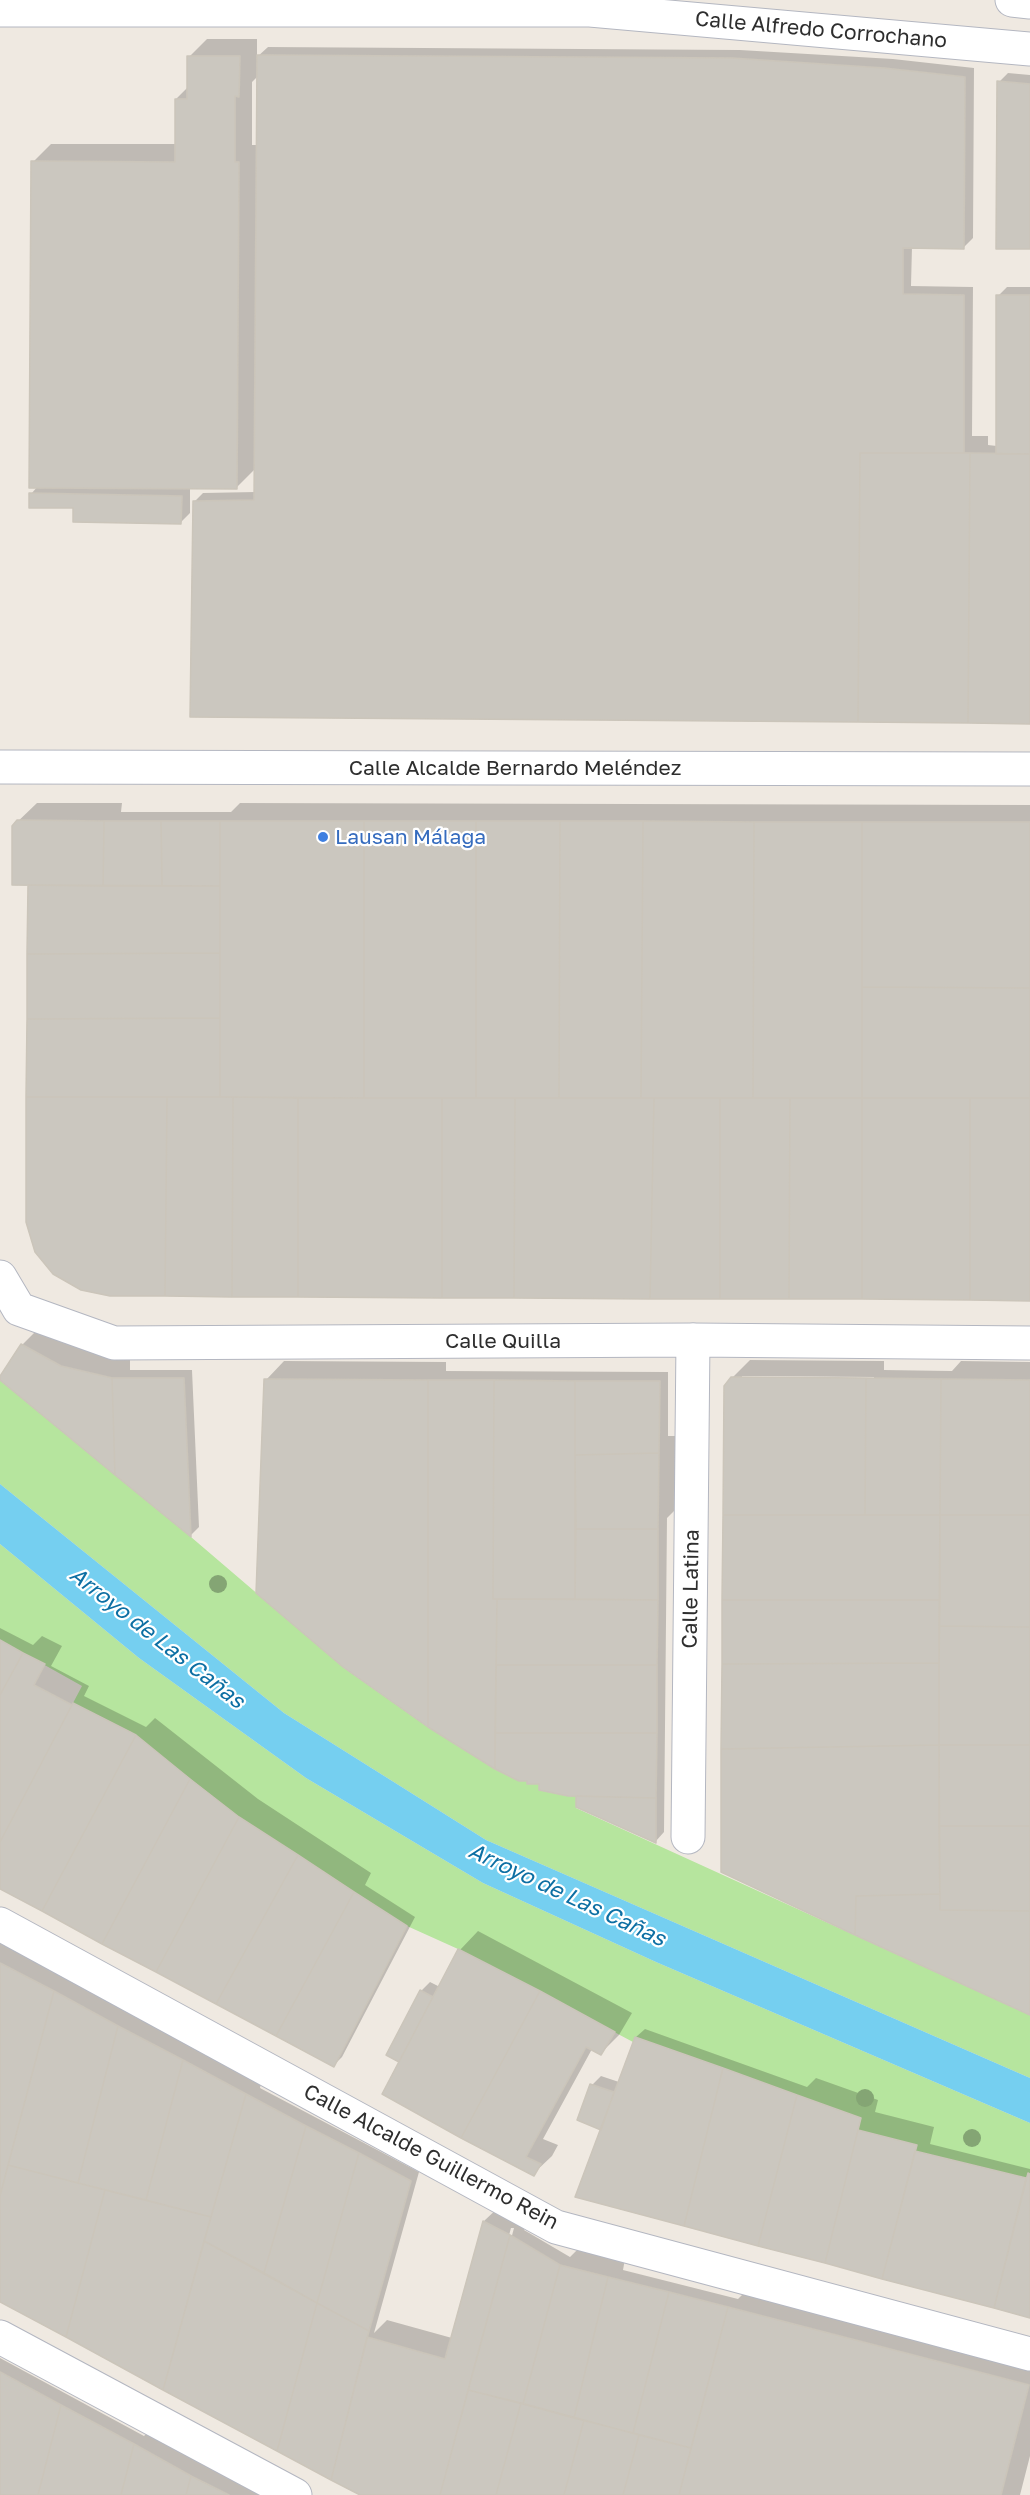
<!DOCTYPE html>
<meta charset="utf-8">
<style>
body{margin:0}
canvas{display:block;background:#efe9e1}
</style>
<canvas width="1030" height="2495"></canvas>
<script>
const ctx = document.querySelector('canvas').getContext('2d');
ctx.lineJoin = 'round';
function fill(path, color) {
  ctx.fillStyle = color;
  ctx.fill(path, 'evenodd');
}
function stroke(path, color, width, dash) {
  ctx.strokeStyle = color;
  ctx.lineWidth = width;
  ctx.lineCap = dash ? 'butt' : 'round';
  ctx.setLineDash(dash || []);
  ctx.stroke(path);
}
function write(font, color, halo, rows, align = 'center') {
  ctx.font = font + ' "Golos Text",sans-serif';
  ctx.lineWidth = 4.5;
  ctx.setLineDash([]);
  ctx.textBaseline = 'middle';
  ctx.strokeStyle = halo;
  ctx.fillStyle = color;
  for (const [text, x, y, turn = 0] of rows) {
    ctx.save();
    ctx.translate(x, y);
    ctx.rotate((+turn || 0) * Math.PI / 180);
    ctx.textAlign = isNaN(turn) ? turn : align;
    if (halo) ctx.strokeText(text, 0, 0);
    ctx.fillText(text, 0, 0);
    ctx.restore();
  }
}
fill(new Path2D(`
 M0,1380L191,1537L343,1667L428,1727L495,1769L519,1781H527L528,1784H539V1790L576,1796V1808L1030,2015V2078L486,1840L284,1713L0,1484Z
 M0,1544L139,1658L306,1778L483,1883L656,1962L1030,2123V2174L1028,2173L1026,2178L915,2151L917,2145L858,2130L860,2118L635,2037L633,2042L458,1949L407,1926L239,1817L131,1732L73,1703L82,1686L0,1640Z`), '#b6e59e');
fill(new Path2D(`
 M0,1484L284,1713L486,1840L1030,2078V2123L656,1962L483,1883L306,1778L139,1658L0,1544Z`), '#75cff0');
fill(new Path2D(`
 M207,39H257V57L268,47L740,50L893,59L974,68L973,238L964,247H912L911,286L973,287L972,436H988V445L997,446L998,296L1007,287H1030V722L194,502L203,493L255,492V469L237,487H190V513L181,522L75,507L31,494L38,486L33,162L51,144H176V99L188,87L189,57ZM258,76V145H252V82Z
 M1008,73L1030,75V247L999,82Z
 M37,803H122L121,812H231L240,803L1030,805V1299L110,1295L29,883L13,826Z
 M40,1327L80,1348L130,1360V1370H192L199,1527L191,1535L22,1345Z
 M750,1360L884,1361V1370L952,1371L961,1361L1030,1362V2014L732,1378ZM742,1376L874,1377V1380L742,1379Z
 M284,1361L446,1362V1371L668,1372V1436H677L676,1509L667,1518L664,1832L656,1841L578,1795L540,1783L266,1380Z
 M0,1628L33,1645L42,1636L62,1646L51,1666L89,1686L84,1696L146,1727L155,1718L258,1799L371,1873L365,1885L415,1917L342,2057L334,2065L0,1888Z
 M478,1931L632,2013L619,2035L601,2053L592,2049L543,2139L558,2145L552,2156L533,2174L404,2055L421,1991L430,1982L440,1987L460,1950Z
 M0,1935L263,2075L260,2088L419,2172L374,2333L387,2320L452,2338L484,2221L502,2204L527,2217L524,2230L570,2257L580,2247L625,2259L623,2270L738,2299L755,2282L1030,2352V2456L1020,2495H363L0,2301ZM511,2228H514L468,2398L465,2397Z
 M645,2029L807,2087L816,2078L878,2100L875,2112L934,2127L930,2144L1030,2169V2316L882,2277L603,2129L592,2085L601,2076L619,2082L636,2037Z
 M0,2358L144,2436L153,2427L283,2495H0Z`), '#0003');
const building = new Path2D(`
 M257,55L731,58L884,68L965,77L964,249L903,248V294L964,295V453H860L858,722L190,717L193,501L254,500Z
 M187,56H240L239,97L235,96V162H239L237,489L29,488L31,161L175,162V99H187Z
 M997,81L1030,84V249H996Z
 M996,295H1030V454H996Z
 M860,453H970L968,723L858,722Z
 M970,453L1030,454V724L968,723Z
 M29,493L182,496L181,524L73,522V508H29Z
 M17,820L104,821L103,886L12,885V826Z
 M104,821H161L162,886H103Z
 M161,821H220V886H162Z
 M220,821H364V1098L220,1097Z
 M364,821H476V1098H364Z
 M476,821H560L559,1098H476Z
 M560,821H643L641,1098H559Z
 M643,821L754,822L753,1098H641Z
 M754,822H862V1098H753Z
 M862,822H1030V988L862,987Z
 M28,885L220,886V953L27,954Z
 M220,953V1018L27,1019V954Z
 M862,987L1030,988V1098H862Z
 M220,1018V1097H26L27,1019Z
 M26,1097H167L165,1296H110L81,1290L53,1274L35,1252L26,1222Z
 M167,1097H233L232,1297L165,1296Z
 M233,1097L298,1098V1297H232Z
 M298,1098H442V1298L298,1297Z
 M442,1098H515L514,1298H442Z
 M515,1098H654L650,1299L514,1298Z
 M654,1098H720V1299H650Z
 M720,1098H790L789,1299H720Z
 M790,1098H862V1299H789Z
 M862,1098H970V1300L862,1299Z
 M970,1098H1030V1301L970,1300Z
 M21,1344L61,1366L112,1378L115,1475L0,1380V1376Z
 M731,1377L866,1378L865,1515H723L724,1386Z
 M112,1378H184L191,1537L115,1475Z
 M866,1378L941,1379L940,1515H865Z
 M264,1379L428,1380V1727L343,1667L256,1593Z
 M941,1379L1030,1380V1515H940Z
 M428,1380H494L493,1599H497L495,1769L428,1727Z
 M494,1380L575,1381V1599H493Z
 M575,1381H660L659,1453L575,1455Z
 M659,1453L658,1529H576L575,1455Z
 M723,1515H940V1600H722Z
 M940,1515H1030V1627L939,1626Z
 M576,1529H658V1600L575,1599Z
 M497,1599L658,1600L657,1665H496Z
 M722,1600H940L939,1663L722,1664Z
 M939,1626L1030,1627V1745H939Z
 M0,1640L23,1653L0,1695Z
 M23,1653L45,1664L34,1685L72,1705L0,1842V1695Z
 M939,1663V1745L721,1749L722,1664Z
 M496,1665H657V1733H495Z
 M73,1703L136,1735L42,1911L0,1889V1842Z
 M495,1733H657L656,1798L568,1796L539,1790V1784H527V1781H519L495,1769Z
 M136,1735L190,1779L102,1944L42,1911Z
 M939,1745L940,1894L856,1896L855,1935L721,1872V1749Z
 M939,1745H1030V1826H939Z
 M190,1779L239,1817L156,1972L102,1944Z
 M576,1796L656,1798V1843L576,1807Z
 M239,1817L298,1855L216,2004L156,1972Z
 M939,1826H1030V1911L940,1910Z
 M298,1855L354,1892L276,2036L216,2004Z
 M354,1892L407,1926L334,2067L276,2036Z
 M940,1894V1910L1030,1911V2015L855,1935L856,1896Z
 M458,1949L540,1991L461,2138L382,2094Z
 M0,1963L54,1991L0,2196Z
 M420,1990L433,1997L399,2062L386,2055Z
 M54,1991L118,2026L78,2183L8,2165Z
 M540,1991L615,2032L601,2055L586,2047L526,2157L541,2164L534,2176L461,2138Z
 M118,2026L183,2060L146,2200L78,2183Z
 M635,2037L723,2068L684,2226L575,2197Z
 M183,2060L246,2094L211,2217L146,2200Z
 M723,2068L797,2095L758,2246L684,2226Z
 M590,2084L614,2092L601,2130L577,2120Z
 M246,2094L306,2126L264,2273L204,2241Z
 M797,2095L861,2118L825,2263L758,2246Z
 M306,2126L359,2153L317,2303L264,2273Z
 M858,2130L917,2145L882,2279L825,2263Z
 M915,2151L1026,2178L994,2308L882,2279Z
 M359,2153L411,2181L369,2331L317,2303Z
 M8,2165L105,2190L66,2337L0,2302V2196Z
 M1028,2173L1030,2174V2318L994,2308Z
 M105,2190L211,2217L163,2390L66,2337Z
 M483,2221L510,2235L440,2495H360L331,2480L367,2337L445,2359Z
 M510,2235L560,2265L523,2404L468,2390Z
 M204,2241L317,2303L277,2451L163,2390Z
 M560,2265L608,2277L574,2418L523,2404Z
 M608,2277L669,2292L633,2433L574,2418Z
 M669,2292L728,2307L691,2448L633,2433Z
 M317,2303L369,2331L331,2480L277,2451Z
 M728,2307L1029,2385L1001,2495H679Z
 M0,2372L61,2405L38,2495H0Z
 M468,2390L521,2403L496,2495H440Z
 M521,2403L584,2420L564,2495H496Z
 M61,2405L134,2444L121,2495H38Z
 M584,2420L639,2435L623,2495H564Z
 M639,2435L691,2448L679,2495H623Z
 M134,2444L191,2476L186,2495H121Z
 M191,2476L229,2495H186Z`);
fill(building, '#cbc7bf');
stroke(building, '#cbc5ba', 1.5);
const minor = new Path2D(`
 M1012,0L1030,2
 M0,10H590L1030,49
 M0,767L1030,769
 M0,1277L19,1309L114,1343L693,1340L1030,1343
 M688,1837L693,1340
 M0,1924L556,2227L1030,2354
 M0,2337L295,2495`);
stroke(minor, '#b4b7c1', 35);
stroke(minor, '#fff', 33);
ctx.fillStyle = '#84a574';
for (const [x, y] of [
 [218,1584],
 [865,2098],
 [972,2138]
]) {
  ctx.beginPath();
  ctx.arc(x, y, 9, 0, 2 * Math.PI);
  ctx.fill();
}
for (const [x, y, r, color] of [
 [323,837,6,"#3f7fe0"]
]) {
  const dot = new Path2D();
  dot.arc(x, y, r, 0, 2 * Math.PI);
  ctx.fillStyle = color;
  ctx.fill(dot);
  stroke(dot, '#fff', 2);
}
write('21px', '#2e2e2e', '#fff', [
 ["Calle Alfredo Corrochano",821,30,5],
 ["Calle Alcalde Bernardo Meléndez",515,768],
 ["Calle Quilla",503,1341],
 ["Calle Latina",691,1589,-89],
 ["Calle Alcalde Guillermo Rein",431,2157,28]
]);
write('21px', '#366cbe', '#fff', [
 ["Lausan Málaga",335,837]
], 'left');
write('italic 22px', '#0d6fa3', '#fff', [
 ["Arroyo de Las Cañas",157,1638,38],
 ["Arroyo de Las Cañas",567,1895,25]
]);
</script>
